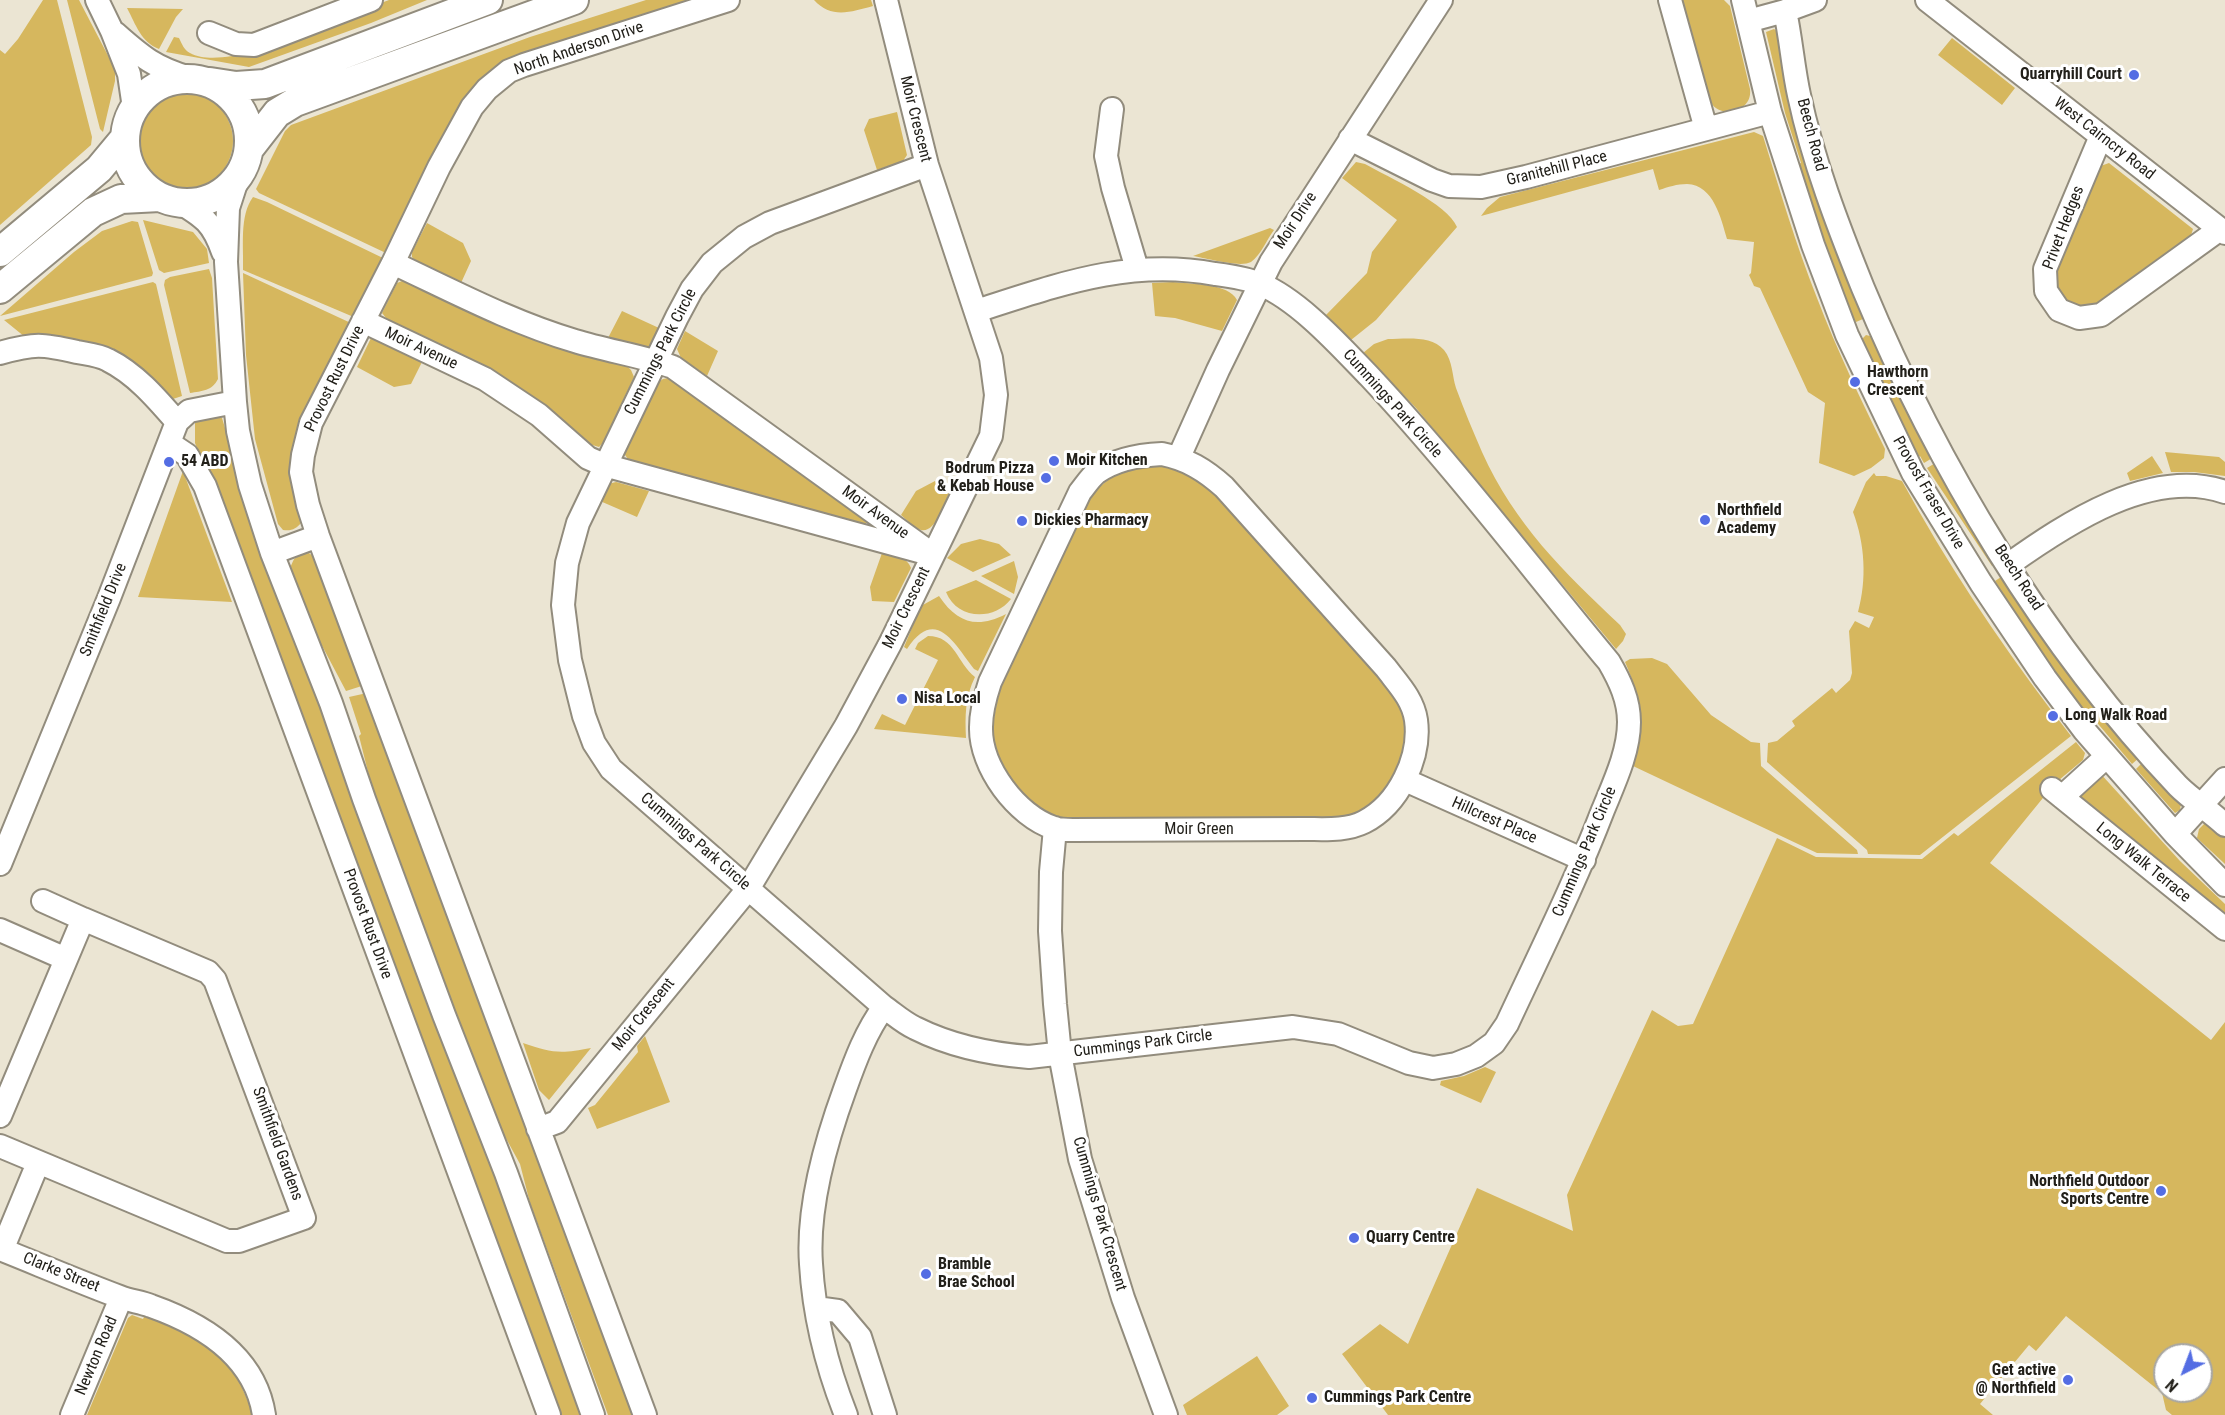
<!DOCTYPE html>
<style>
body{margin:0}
#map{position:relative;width:2225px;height:1415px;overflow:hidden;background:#ebe5d3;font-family:"Roboto Condensed",sans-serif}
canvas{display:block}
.north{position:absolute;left:2153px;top:1343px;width:60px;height:60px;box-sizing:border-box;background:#fff;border:2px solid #a7a6a3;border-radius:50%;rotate:222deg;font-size:16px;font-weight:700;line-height:24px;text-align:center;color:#22201a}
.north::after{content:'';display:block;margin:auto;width:21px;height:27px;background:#546de3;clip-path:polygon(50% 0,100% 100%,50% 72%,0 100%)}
</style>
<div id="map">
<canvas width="2225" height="1415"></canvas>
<div class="north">N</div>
</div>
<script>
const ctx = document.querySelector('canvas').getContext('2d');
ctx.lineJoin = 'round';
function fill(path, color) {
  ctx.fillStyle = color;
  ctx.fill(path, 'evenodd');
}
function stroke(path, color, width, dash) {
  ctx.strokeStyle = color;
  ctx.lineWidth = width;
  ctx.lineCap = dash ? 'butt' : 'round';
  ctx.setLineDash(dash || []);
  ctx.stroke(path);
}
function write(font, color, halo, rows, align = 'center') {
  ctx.font = font + ' "Roboto Condensed",sans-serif';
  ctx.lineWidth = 6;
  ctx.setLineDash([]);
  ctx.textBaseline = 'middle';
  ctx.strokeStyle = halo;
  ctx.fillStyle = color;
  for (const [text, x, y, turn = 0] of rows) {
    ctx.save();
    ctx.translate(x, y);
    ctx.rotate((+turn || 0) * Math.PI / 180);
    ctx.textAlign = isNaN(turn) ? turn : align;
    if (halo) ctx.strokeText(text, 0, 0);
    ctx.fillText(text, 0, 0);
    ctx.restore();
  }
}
fill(new Path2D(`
 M43,0H57L92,137L91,145L0,225V50L5,54L18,39Z
 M67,0H79L115,69V81L103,132L100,129Z
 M389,0H427L371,23L249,67L166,52L174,37L179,38C182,44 184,50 190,53C206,62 233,56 249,53Z
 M646,0H701L504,66L388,254L259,193L256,189L285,131L291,125L530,37Z
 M814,0H871L873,6C851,12 831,19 814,0Z
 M1678,0H1724L1730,6L1750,89C1753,112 1721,119 1711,103Z
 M127,8L183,9L176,17L159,49C141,42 136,25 127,8Z
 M1774,29L1781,34L1865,313L1863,319L1856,322L1849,317L1795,165L1801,163L1785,113L1766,32Z
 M1952,38L2015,88L2002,105L1938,55Z
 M137 141a48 48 0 1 1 96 0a48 48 0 1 1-96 0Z
 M897,112L907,155L903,161L877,170L864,130L869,119Z
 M1754,132L1763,136C1780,191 1796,245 1817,298C1837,350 1861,400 1885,449L1884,458L1871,468L1854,476L1819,463L1825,403L1808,392L1760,288L1754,286L1749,275L1751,273L1754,242L1727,239C1721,219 1714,185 1687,184C1677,184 1668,187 1659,190L1653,169L1481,216L1487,208L1500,197Z
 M1356,162L1365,164C1388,177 1448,204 1457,227L1376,320L1351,340L1326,315L1367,273L1372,252L1397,220L1342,178Z
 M2109,163L2193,229L2188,245L2095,308C2079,310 2060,305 2053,287C2052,283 2053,276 2053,272L2095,168Z
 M253,197L267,202L385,259L356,318L243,270C244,247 239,216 253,197Z
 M143,220L193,232L207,249L209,263L164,273L159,270Z
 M132,221L138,222L153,273L152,276L0,316L74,252L102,231Z
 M427,223L463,243L471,261L461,283L415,261L412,257V252Z
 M1270,228L1274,230C1267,239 1261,255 1251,262C1240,268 1206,258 1193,256Z
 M209,269L212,278L218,379C212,391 202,391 190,393L164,285L165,280L170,277Z
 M243,273L353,324L301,429L302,522C296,529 292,531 283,530L278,524L255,439L246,355Z
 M405,277L628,363V367L631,370L634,377L603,443L599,447L589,444L384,322L386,318L382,313L397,283L402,281Z
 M153,282L156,284L182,396L170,400L155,384L25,337L4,320Z
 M1173,282C1190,284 1229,283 1237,300L1222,331L1175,318L1155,316L1152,283Z
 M622,311L659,328L648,348L608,338Z
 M685,331L718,351L707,376L681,358L677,349Z
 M1866,335L1874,337L1934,457L1924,463L1920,456L1916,459L1861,344L1862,339Z
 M371,338L422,362L411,384L394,387L357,367Z
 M1388,339C1406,339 1431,335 1444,350C1453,361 1452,376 1456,388C1464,410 1473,431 1482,452C1515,525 1563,571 1620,625L1626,634L1623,641L1616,649L1416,408L1363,353L1374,344Z
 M668,378L867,517L868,522L863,526L628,459L625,455L624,450L657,383L663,379Z
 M203,413H213L222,418L263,555L583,1415H556L195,443V423Z
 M2165,452L2219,457L2225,462V476L2194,472H2171Z
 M2152,456L2163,473L2130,481L2127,473Z
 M1937,462L1996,563L1992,566L1927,468Z
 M1152,463L1171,465L1221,491L1388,685L1403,710L1407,729L1401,767L1371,809L1346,821L1060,819C1025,805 993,771 993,731C993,717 997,703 1000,690L1091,495C1113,474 1122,469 1152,463Z
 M183,471L232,602L138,597Z
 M1874,473L1876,476H1886L1902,481C1946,562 1996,637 2051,710L2049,713L2055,721L2058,719L2071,736L1920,855L1868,854L1867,850L1767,762L1768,743L1777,741L1795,726L1792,721L1832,688L1836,693L1850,680L1852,673L1849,631L1855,621L1869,628L1874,617L1858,612C1867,579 1865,544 1853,512L1866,482Z
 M935,481L949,493C944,504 936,533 921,530C914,528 907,520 901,515L916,491Z
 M616,482L649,491L637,517L600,501L608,484Z
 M980,539L999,544L1011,555L973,572L947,558L961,544Z
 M303,553H309L314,557L365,685L346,691L310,623L289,570L294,559Z
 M882,553C893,556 907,556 911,568L894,602L872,601L870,587Z
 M1014,561L1018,577L1014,594L981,576Z
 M2004,575L2140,757L2132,764L2088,712L2084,715L2060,682L1995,581Z
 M976,580L1011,599C994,621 957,620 946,592Z
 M939,596C957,623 977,629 1006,614L978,671L974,669C955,645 936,605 907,649L904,647L921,606Z
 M928,636C955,636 957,663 975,677C965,697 965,716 966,738L874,729L882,714L905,725L938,660L915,649L918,643Z
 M1652,658L1667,664L1711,715L1751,742L1760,743L1761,766L1857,850L1858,854L1817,853L1633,766C1645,726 1641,699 1625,662L1630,659Z
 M367,693L635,1415H608L530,1203L520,1164L496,1120L454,1017L374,796L359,736L361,734L349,697Z
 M2076,742L2085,753L2083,760L2053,785L2045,782L2041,786L2047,793L1990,863L2211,1040L2225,1022V1415H2172L2166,1410L2162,1393L2066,1316L2036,1351L2029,1345L1980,1404L1993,1415H1388L1342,1354L1380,1324L1408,1344L1477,1188L1573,1231L1567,1195L1652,1010L1678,1026L1693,1024L1777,838L1816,857L1922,859L1954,833L1958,836ZM2165,1355H2201V1391H2165Z
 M2144,761L2181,804L2180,810L2175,813L2136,769Z
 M2099,772L2180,861L2225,904V920L2086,806L2080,797L2082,788Z
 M2205,823L2213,825L2225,836V864L2197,838L2199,829Z
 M645,1036L670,1102L597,1129L588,1108L595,1105L638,1052L637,1046Z
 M523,1043C551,1053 561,1054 591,1048L549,1100L539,1090Z
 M1485,1067L1496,1072L1481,1103L1440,1085L1441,1081L1464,1076Z
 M146,1313L199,1337L232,1365L254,1415H87L128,1318L132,1315L143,1319Z
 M1257,1356L1289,1406L1277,1415H1187L1183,1405Z`), '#d6b75e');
const minor = new Path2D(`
 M97,0L112,31L129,74L134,108
 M1670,0L1706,129
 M1743,0L1770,112L1813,245L1847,335L1913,473L1981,583L2045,678L2084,730L2175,834L2225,885
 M1927,0L2225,233
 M1785,11C1791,39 1793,68 1799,95C1813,161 1838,226 1863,288C1937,466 2045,646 2178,786C2192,800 2210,811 2225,825
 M1748,21L1785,11L1815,0
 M115,33C142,57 155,68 190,78
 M209,33L236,44L254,45L371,0
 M1112,109L1106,156L1113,188L1137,269
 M2101,136L2045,269L2046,291L2059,310L2079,318L2101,315L2220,229
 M1350,139L1432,180L1449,186L1481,187L1526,177L1770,112
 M927,165L770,223L744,237L712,263L692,289L677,317L578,523L567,563L563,605L570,660L584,716L594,743L611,769L884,1007C894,1014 904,1023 915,1028C951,1046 989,1054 1029,1057L1293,1027L1338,1034L1409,1063L1433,1068L1456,1064L1476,1056L1494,1043L1507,1024C1540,953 1575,883 1603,810C1614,783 1629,752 1629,722C1629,700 1620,681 1609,662C1530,567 1455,468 1370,377C1340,346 1299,300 1260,284C1246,278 1230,276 1215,274C1128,258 1058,285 976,311
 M238,177L228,208L226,262L235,402L238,431L250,485L272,553L331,703L364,799L444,1015L506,1173L593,1415
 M179,202C204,217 213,223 223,252
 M393,263C453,291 511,322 575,341C608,351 642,356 673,367L922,547
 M363,321L485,379L539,415L588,458L604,465L933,555
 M0,353C35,343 42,344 77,352C87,354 99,355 108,360C136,374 157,399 177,422
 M169,443L187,455L205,486L549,1415
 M1162,454C1187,459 1205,470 1224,487L1386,668C1398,684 1413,699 1416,720C1421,757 1399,804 1364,822C1346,831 1325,829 1305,829L1073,830C1067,830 1060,830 1054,828C1017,816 980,767 981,727C981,712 985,697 990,682L1080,492C1085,486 1090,478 1096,473C1115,459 1139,455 1162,454Z
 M1179,457L1218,370L1271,262L1441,0
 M272,553L318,536
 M2008,565C2067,523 2151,467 2225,492
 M1405,780L1584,860
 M2052,789L2225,929
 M2062,797L2106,757
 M1055,828L1051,872L1050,931L1055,1004L1060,1054L1080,1159L1123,1298L1166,1415
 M2175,834L2225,779
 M0,864L109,598L177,422L189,411L235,402
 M43,901L83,919
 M0,930L66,959
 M0,1116L83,919L208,972L215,980L304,1218L239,1241H227L0,1146
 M538,1129L557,1122L748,889L846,726L890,644L991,436L996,395L991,358L927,165L886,0
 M0,1249C40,1265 80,1282 120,1297C130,1301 141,1302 151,1306C202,1324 255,1356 264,1415
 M2,1250L38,1163
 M816,1308L838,1311L860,1337L885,1415
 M72,1415L121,1298
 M645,1415L318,536L308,505L301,472L303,455L311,423L393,263L439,167L472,107L487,89L509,71L524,65L728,0
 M846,1415C827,1367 814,1315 811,1264C807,1208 826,1141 845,1089C855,1061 866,1031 884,1007`);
const major = new Path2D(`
 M125 141a62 62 0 1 1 124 0a62 62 0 1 1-124 0Z
 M210,82L236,86L265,84L488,0
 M249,149L277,113L295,102L574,0
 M0,252L99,169L124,139
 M0,289L93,212L121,199L160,197`);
stroke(minor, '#928c7d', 26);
stroke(major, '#928c7d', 32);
stroke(minor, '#fff', 22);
stroke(major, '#fff', 28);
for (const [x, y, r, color] of [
 [2134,75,6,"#546de3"],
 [1855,382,6,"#546de3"],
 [1054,461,6,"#546de3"],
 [169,462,6,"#546de3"],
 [1046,478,6,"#546de3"],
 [1705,520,6,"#546de3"],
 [1022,521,6,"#546de3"],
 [902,699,6,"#546de3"],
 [2053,716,6,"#546de3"],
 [2161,1191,6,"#546de3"],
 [1354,1238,6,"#546de3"],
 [926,1274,6,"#546de3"],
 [2068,1380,6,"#546de3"],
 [1312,1398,6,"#546de3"]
]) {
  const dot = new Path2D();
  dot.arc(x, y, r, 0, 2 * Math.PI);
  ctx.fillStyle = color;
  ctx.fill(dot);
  stroke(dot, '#fff', 2);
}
write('16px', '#22201a', '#fff', [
 ["North Anderson Drive",579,49,-19],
 ["Moir Crescent",915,119,76],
 ["Beech Road",1811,135,75],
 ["West Cairncry Road",2104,139,38],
 ["Granitehill Place",1557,169,-14],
 ["Moir Drive",1296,221,-57],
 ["Privet Hedges",2064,228,-69],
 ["Moir Avenue",421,349,25],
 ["Cummings Park Circle",661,352,-63],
 ["Provost Rust Drive",335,379,-64],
 ["Cummings Park Circle",1392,404,48],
 ["Provost Fraser Drive",1928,493,60],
 ["Moir Avenue",875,513,36],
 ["Beech Road",2018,578,57],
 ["Moir Crescent",907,608,-64],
 ["Smithfield Drive",104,610,-68],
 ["Hillcrest Place",1494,821,24],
 ["Moir Green",1199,830],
 ["Cummings Park Circle",695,842,41],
 ["Cummings Park Circle",1585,852,-67],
 ["Long Walk Terrace",2143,863,39],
 ["Provost Rust Drive",367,924,70],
 ["Moir Crescent",644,1015,-51],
 ["Cummings Park Circle",1143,1044,-7],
 ["Smithfield Gardens",277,1144,70],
 ["Cummings Park Crescent",1099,1214,74],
 ["Clarke Street",61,1273,22],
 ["Newton Road",97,1356,-67]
]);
write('bold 16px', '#22201a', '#fff', [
 ["Quarryhill Court",2122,75,"right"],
 ["Hawthorn",1867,373],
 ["Crescent",1867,391],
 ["Moir Kitchen",1066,461],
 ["54 ABD",181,462],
 ["Bodrum Pizza",1034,469,"right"],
 ["& Kebab House",1034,487,"right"],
 ["Northfield",1717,511],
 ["Academy",1717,529],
 ["Dickies Pharmacy",1034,521],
 ["Nisa Local",914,699],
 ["Long Walk Road",2065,716],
 ["Northfield Outdoor",2149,1182,"right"],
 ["Sports Centre",2149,1200,"right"],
 ["Quarry Centre",1366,1238],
 ["Bramble",938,1265],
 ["Brae School",938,1283],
 ["Get active",2056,1371,"right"],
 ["@ Northfield",2056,1389,"right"],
 ["Cummings Park Centre",1324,1398]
], 'left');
</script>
